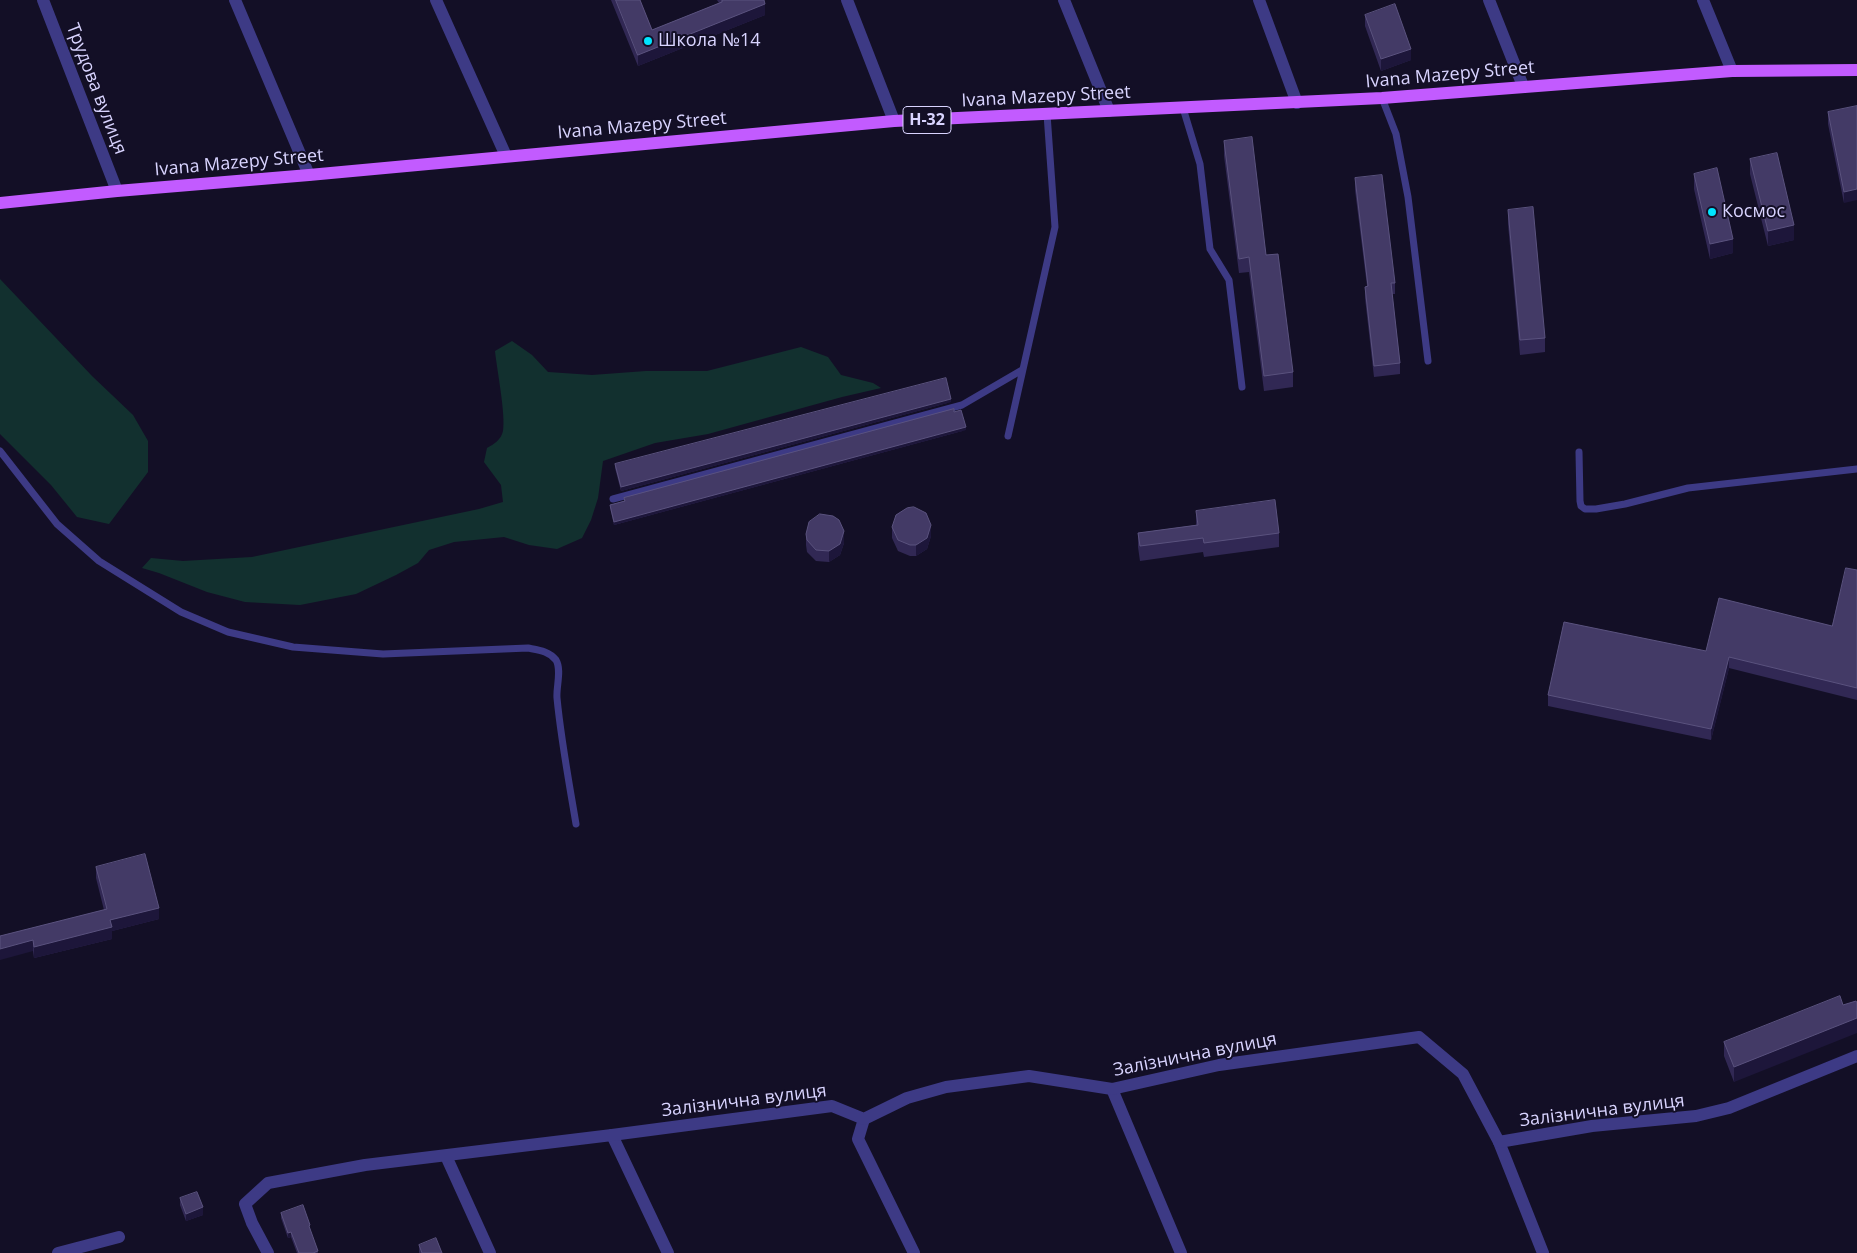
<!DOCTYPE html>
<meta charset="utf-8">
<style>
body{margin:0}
canvas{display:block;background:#130f26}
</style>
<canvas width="1857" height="1253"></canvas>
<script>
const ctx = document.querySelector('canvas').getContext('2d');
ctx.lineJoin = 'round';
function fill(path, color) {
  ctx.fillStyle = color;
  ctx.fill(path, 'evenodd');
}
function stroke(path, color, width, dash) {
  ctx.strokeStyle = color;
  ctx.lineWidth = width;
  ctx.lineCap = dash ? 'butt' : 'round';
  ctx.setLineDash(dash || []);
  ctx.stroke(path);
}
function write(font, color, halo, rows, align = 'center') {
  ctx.font = font + ' "Open Sans",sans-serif';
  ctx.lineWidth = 4;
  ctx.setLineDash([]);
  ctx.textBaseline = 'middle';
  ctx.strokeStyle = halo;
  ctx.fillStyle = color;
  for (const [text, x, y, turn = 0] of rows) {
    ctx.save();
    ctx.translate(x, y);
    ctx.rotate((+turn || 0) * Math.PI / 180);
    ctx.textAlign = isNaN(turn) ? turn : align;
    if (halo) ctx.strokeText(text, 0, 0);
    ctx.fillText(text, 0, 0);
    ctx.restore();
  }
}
fill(new Path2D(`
 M0,279L92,376L133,415L148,441V472L109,524L77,517L51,485L0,434Z
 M512,341L532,355L548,372L592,375L646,371H707L801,347L828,357L841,375L873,383L881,388L842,397L708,434L655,443L603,461L598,498L591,520L582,538L557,549L529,545L504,537L454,542L429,550L418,563L396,575L356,594L300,605L245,602L207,592L159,573L142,568L151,558L183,561L252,557L479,509L503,502L501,485L484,462L487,448C494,444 501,440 503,431C506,415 497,370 495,351Z`), '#12302f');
stroke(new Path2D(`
 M1382,98L1396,134L1408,197L1428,361
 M1183,108L1200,164L1210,249L1229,280L1242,387
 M1008,436L1055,227L1047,114
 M0,451L57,524L99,561L181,612L228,632L293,647L383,654L528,648C538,650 549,651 556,660C562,670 556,687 557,698C561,740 569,782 576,824
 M1579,452L1580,501L1581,506L1585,509H1596L1625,504L1688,488L1857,469
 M613,499L962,405L1022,370`), '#3d3a85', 7);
stroke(new Path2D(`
 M43,0L117,191
 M235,0L309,175
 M436,0L506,156
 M847,0L894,121
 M1064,0L1109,111
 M1259,0L1297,103
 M1489,0L1523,86
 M1703,0L1732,71
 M1112,1089L1181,1253
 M864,1119L858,1139L914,1253
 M612,1135L668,1253
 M1499,1142L1543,1253
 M446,1156L490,1253
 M58,1253L119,1237`), '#3d3a85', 12);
stroke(new Path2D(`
 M268,1253L252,1223L245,1204L268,1183L365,1165L612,1135L832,1106L864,1119L907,1098L946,1087L1029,1076L1112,1089L1219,1065L1419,1037L1463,1074L1499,1142L1592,1126L1696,1116L1729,1108L1857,1056`), '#3d3a85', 12);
stroke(new Path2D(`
 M0,203L117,191L309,175L894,121L1382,98L1732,71L1857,70`), '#c25bff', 12);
fill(new Path2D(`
 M611,0H640L652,30L719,3L717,0H764L765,15L638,66Z
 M1365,15L1411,60L1381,71L1365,26Z
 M1857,106L1844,203L1828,124V112Z
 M1224,141L1266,255L1293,372V387L1264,391L1249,272L1239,273L1224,156Z
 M1750,159L1794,240L1768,246L1750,174Z
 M1694,174L1733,253L1710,259L1694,189Z
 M1355,178L1395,283V294H1392L1400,363V374L1374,377L1365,298V287L1367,286L1355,190Z
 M1508,210L1545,338V352L1520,355L1508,224Z
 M951,402L621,491L615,468V464Z
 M966,430L614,525L610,508V505L624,501V498Z
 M1196,511L1279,533V547L1204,557L1203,552L1140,561L1138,547V533L1196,525Z
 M892,527L931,536L927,549L916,556H910L898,551L892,538Z
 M806,534L844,543L840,555L829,562L816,561L807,552L806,545Z
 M1857,570V700L1729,668L1711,740L1548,706V695L1706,651L1832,626Z
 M96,867L159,919L112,931V939L34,958L33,951L0,936L104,910L96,878Z
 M1840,996L1734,1082L1724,1056V1042Z
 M180,1198L203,1215L186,1221L180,1205Z
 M281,1213L310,1231L318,1253H297L291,1237L288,1238L281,1218Z
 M419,1245L442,1253H419Z`), '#312854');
fill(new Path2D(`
 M765,4V15L638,66V55Z
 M1411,49V60L1381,71V59Z
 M1857,189V200L1844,203V192Z
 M1794,225V240L1768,246V231Z
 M1733,239V253L1710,259V244Z
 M951,399V402L621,491V487Z
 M966,427V430L614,525V522Z
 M931,525V536L927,549L916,556V545Z
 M844,531V543L840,555L829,562V551Z
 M1729,657V668L1711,740V729Z
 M159,908V919L112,931V939L34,958V947L110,920Z
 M33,940V951L0,960V949Z
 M1857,1018V1033L1734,1082V1067Z
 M203,1207V1215L186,1221V1214Z
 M291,1232V1237L288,1238V1233Z`), '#1d163a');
const building = new Path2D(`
 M616,0H640L652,30L722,2V0H764L765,4L638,55Z
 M1395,4L1411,49L1381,59L1365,15Z
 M1857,106V189L1844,192L1828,112Z
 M1252,137L1266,255L1278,254L1293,372L1264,376L1249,257L1239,259L1224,141Z
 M1777,153L1794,225L1768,231L1750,159Z
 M1717,168L1733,239L1710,244L1694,174Z
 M1382,175L1395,283H1391L1400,363L1374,366L1365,287L1368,286L1355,178Z
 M1533,207L1545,338L1520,340L1508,210Z
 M946,378L951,399L621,487L615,464Z
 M954,409V412L961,410L966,427L614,522L610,505L625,501L624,498Z
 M1275,500L1279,533L1204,543L1203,538L1140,546L1138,533L1198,525L1196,511Z
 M914,507L926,513L931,525L927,538L916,545H910L898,540L892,527L896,515L907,508Z
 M820,514L833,516L839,520L844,531L840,544L829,551L816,550L807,540L806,534L809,522Z
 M1846,568L1857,570V688L1729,657L1711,729L1548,695L1564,622L1706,651L1719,598L1832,626Z
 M145,854L159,908L110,920L112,927L34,947L33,940L0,949V936L107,909L96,867Z
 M1840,996L1843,1005L1856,1001L1857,1003V1018L1734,1067L1724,1042Z
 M197,1192L203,1207L186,1214L180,1198Z
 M303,1205L310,1225L309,1226L318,1251L313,1253H299L291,1232L288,1233L281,1213Z
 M436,1238L442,1253H422L419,1245Z`);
fill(building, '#433a66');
stroke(building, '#5a527e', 1);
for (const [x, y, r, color] of [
 [648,41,5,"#00e5ff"],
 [1712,212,5,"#00e5ff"]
]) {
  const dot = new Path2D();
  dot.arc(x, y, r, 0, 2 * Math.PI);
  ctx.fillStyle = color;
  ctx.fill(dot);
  stroke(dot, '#130f26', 2);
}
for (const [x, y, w] of [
 [927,120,48]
]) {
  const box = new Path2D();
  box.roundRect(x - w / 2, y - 13.5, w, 27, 4);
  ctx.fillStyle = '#130f26';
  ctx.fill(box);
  stroke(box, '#d9d4ff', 1);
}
write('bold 16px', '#d9d4ff', null, [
 ["Н-32",927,120]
]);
write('18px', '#d9d4ff', '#130f26', [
 ["Школа №14",658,41],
 ["Космос",1722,212]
], 'left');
write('18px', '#d9d4ff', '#130f26', [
 ["Ivana Mazepy Street",1450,75,-5],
 ["Трудова вулиця",96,89,69],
 ["Ivana Mazepy Street",1046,97,-3],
 ["Ivana Mazepy Street",642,126,-5],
 ["Ivana Mazepy Street",239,163,-5],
 ["Залізнична вулиця",1195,1055,-11],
 ["Залізнична вулиця",744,1101,-7],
 ["Залізнична вулиця",1602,1111,-7]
]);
</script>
